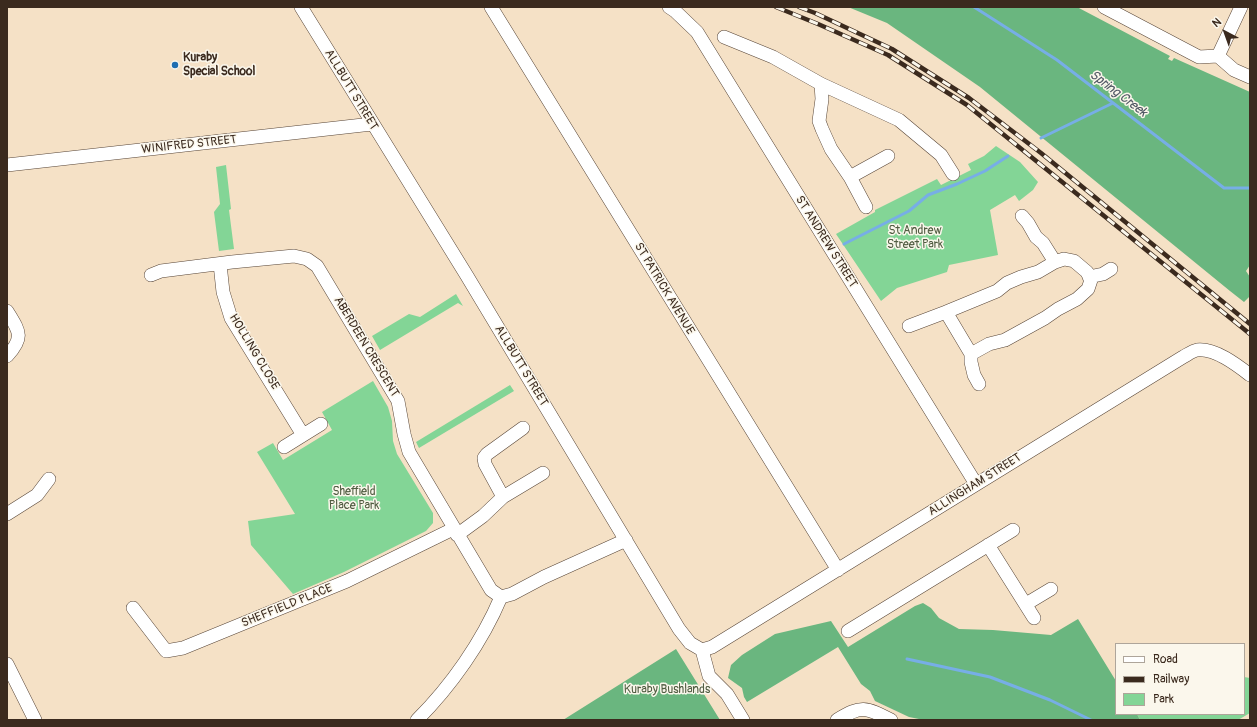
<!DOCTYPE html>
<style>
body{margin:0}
#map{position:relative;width:1257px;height:727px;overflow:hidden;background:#f5e1c6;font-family:Pangolin,sans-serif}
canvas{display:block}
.frame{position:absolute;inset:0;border:8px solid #3b2a1e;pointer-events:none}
.legend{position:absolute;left:1115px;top:643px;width:130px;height:72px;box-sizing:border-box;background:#fbf7ec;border:1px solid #aea59a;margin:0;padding:5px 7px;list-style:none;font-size:12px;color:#3b2a1e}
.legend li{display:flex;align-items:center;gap:8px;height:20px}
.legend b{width:20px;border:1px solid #aea59a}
.north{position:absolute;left:1205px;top:12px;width:40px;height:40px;-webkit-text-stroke:3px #fbf7ec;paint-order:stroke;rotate:319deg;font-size:11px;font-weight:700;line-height:16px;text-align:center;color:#3b2a1e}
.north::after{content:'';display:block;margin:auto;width:14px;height:18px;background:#3b2a1e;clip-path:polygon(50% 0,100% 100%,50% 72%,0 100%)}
</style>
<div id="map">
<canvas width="1257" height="727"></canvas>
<div class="frame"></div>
<ul class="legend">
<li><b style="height:5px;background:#fff"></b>Road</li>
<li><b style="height:5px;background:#3b2a1e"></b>Railway</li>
<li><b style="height:11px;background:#83d596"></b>Park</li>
</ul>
<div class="north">N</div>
</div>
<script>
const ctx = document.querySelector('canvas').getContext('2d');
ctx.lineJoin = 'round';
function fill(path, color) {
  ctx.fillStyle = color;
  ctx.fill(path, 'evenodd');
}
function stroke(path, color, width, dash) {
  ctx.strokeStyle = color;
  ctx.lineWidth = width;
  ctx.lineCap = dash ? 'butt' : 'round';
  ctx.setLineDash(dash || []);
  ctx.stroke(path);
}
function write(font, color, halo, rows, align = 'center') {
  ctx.font = font + ' Pangolin,sans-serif';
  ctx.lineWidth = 3;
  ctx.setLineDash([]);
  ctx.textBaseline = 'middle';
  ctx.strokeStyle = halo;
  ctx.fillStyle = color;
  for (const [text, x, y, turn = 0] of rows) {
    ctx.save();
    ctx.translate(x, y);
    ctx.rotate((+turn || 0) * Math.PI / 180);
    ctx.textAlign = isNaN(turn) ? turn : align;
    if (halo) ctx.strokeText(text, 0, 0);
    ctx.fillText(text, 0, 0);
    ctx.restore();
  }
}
fill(new Path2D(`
 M996,146L1020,162L1038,182L1033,190L1019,201L1015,195L990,210L998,255L949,265L947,272L897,288L881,301L836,234L875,212V210L937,179L941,185L971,170L968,164L984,156Z
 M226,165L231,209L229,210L234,249L219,251L214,212L220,204L216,167Z
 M456,294L463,306L458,303L380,350L372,336L409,314L420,317Z
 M373,381L388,407L392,421L393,441L397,454L433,513V523L426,531L344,572L293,594L251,545L248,521L295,514L257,452L273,443L283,460L332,430L322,412Z
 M510,385L514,391L419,448L416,442Z
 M1244,677L1250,678V713L1238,720H1140L1137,714H1244Z`), '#83d596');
fill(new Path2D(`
 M848,7H1077L1170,56L1168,59L1172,61L1174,58L1250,92V265L1246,271L1250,277V296L1244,302L1230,291L980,87L887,23Z
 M923,603L931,608L939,618L959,629L993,630L1051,635L1078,619L1116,681V714H1137L1140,720H924L909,717L875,701L870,691L861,684L838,647L747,702L744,697L742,688L728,678L731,665L742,655L775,634L831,621L848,647L915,606Z
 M676,649L720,720H563Z`), '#6ab67f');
stroke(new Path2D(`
 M974,7L1057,60L1224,188H1250
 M1041,138L1113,103
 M844,244L909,211L928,195L957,184L985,171L1008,156
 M907,659L990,677L1050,700L1091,720`), '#77aee6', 3);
const minor = new Path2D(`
 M301,7L467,276L679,629L690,643L702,650L709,676L727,694L743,720
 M491,7L838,570
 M669,7L675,11L697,32L976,484
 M1104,7L1199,57L1218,56L1234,70L1250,77
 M724,37L773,57L821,84L899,120L941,155L953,174
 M1218,56L1241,7
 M821,84L822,99L819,121L822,129L831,149L850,177L866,207
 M7,165L372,124
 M850,177L888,156
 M1022,216L1028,223L1036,237L1043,243L1055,262
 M220,264L223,292L231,318L303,435
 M151,275L161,271L232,262L294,256L307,259L317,266L398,401L404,434L409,452L491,590L501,597
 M1089,277L1103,274L1111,269
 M7,311C19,331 25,337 7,356
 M946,312L997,291L1007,283L1021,277L1038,272L1055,262L1064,259L1074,261L1087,272L1091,280L1088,289L1077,299L1058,309L1045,318L1005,340L989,344L971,354
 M909,326L946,312L971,354V362L974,375L979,384
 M284,447L321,424
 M503,497L543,473
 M7,514L37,495L49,479
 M457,535L483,516L503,497L485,464L484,458L487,454L523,428
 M988,545L1034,618
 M1026,604L1051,589
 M133,608L166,651L183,648L347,581L453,529
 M848,631L1013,530
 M702,650L712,647L1183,357C1187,355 1192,351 1197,350C1215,348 1237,365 1250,375
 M7,664L35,720
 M417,720C451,686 482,642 501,597L512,594L544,577L626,540
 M837,720C861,705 866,707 891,720`);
stroke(minor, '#574537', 14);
stroke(minor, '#fff', 13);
const rail = new Path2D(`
 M776,7L818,24L888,55L967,105L1250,334
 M799,7L815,13L892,49L969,98L1041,153L1250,324`);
stroke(rail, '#3b2a1e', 4.5);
stroke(rail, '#fbf7ec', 3, [9]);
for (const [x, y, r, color] of [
 [175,65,4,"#1f6fb2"]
]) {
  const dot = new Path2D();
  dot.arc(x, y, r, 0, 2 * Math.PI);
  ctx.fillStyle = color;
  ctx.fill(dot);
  stroke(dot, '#fbf7ec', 1.5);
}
write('bold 12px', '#3b2a1e', '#fbf7ec', [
 ["Kuraby",183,58],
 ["Special School",183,72]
], 'left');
write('12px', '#3b2a1e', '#fbf7ec', [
 ["ALLBUTT STREET",351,90,59],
 ["WINIFRED STREET",189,145,-6],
 ["ST ANDREW STREET",826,242,58],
 ["ST PATRICK AVENUE",664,289,59],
 ["ABERDEEN CRESCENT",366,347,59],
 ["HOLLING CLOSE",254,352,59],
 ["ALLBUTT STREET",521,366,59],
 ["ALLINGHAM STREET",975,485,-32],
 ["SHEFFIELD PLACE",287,606,-22]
]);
write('12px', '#515d42', '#fbf7ec', [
 ["St Andrew",915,231],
 ["Street Park",915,245],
 ["Sheffield",354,492],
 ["Place Park",354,506],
 ["Kuraby Bushlands",667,690]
]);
write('italic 13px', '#505864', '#fbf7ec', [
 ["Spring Creek",1118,94,37]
]);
</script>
